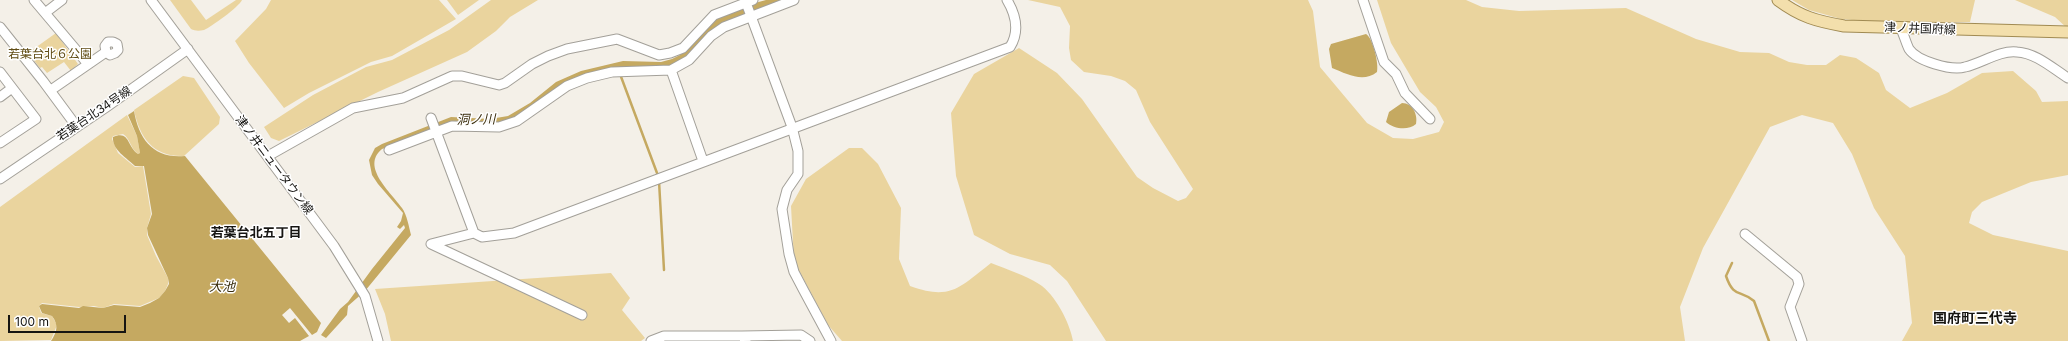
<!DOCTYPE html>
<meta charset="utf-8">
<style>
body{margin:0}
#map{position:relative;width:2068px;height:341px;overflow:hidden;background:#f4f0e8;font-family:Inter,sans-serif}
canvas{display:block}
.scale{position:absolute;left:8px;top:315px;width:118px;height:18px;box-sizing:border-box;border:2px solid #161512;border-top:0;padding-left:5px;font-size:12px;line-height:14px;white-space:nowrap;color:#161512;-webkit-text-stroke:3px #fff;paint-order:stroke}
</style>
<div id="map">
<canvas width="2068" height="341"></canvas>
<div class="scale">100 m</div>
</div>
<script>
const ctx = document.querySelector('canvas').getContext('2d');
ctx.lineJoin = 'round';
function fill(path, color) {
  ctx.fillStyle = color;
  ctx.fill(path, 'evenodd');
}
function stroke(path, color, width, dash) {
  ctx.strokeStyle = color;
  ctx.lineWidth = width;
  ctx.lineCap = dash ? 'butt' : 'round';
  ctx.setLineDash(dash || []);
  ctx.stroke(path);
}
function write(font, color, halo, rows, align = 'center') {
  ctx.font = font + ' Inter,"Noto Sans JP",sans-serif';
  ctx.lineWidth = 3;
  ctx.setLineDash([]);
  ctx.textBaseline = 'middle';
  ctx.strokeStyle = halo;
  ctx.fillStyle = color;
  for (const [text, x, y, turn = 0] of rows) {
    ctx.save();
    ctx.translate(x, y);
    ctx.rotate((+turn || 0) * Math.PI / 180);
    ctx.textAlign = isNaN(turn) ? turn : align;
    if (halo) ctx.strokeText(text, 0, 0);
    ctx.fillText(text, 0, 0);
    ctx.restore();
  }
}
fill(new Path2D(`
 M170,0H191L206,20L236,0H242C239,7 211,27 204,30C199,31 195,31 191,29Z
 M271,0H439L456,19L392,56L371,62L309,93L284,108L249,63L235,41L266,9Z
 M447,0H479L458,15Z
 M491,0H538L510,17L496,31L467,52L378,92L279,141L271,138L264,127L313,95L366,67L392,60L449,30Z
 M1028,0H1308L1313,11L1320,67L1367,123L1393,138L1413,139L1439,132L1444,122L1436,107L1420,92L1391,43L1377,0H1466L1482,7L1519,11L1626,8L1696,39L1740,52L1769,53L1789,62L1807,65H1826L1840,55L1856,58L1879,73L1886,90L1910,108L1947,93L1982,73L2013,71L2036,91L2042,102L2068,101V175L2031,182L1982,202L1972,212L1969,223L1993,235L2068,251V341H1902L1912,323L1905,256L1874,208L1852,154L1833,123L1802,115L1770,127L1703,248L1680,307L1685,341H1106L1067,281L1050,265L1010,254L974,235L956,176L951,113L974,74L1019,48L1057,73L1082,99L1137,177L1153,188L1178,201L1186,198L1193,189L1150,122L1136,90L1125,81L1111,76L1084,72L1071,60L1069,48L1070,26L1060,7Z
 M1792,0H1975L1970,22H1874L1841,19L1809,10Z
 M2015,0H2068V29L2055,17Z
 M56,33L78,64L71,71L64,62L47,73L42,67L40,68L28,53Z
 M183,76L194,78L220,117L219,124L184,156C154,157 140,139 134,110Z
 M127,115L137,136L140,153L138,154C130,148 130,138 123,134L113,136L112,139L118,153L135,167L143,166L151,214L147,228V235L156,256L168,278V284L165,291L159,298L140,306L114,304L103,308L94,306L79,307L42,303L39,306L41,313L52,316L57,325L51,340L0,341V207Z
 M849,148H862L878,164L901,208L899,259L910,286C951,301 960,287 991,263C1006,269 1025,275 1039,284C1055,294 1070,323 1073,341H842L828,325L794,261L791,206L806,179Z
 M611,273L630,298L622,310L645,338L641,341H391L385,314L375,289Z`), '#ead49e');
fill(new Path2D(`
 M766,0H781L722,24L684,59L672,67L610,68L507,121L492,124L454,122L382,149C360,167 392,193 402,208C407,215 409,227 411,235L365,291L348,306L347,315L326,338L321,335L340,309L348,302L372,269L405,228L404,225L400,229L397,227L401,221L403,213L378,184L372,175L369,160L375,148L382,144L451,117L490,119L508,116L530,103L556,82L581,71L623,61L661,62L672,59L680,55L713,20L755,3Z
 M1366,34C1373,38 1379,64 1377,72C1363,83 1347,74 1332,68L1329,49L1331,44Z
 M1402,103C1413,103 1418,115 1416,124C1408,131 1394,129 1386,122L1389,112Z
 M134,111C139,140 154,159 185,156L321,323L317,332L312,335L290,308L282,315L289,323L295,318L309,336L300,341H51C57,332 59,325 52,316L42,313L39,306L42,304L79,308L83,306L103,308L114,305L140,307L150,303L159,298L165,291L169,284L168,278L148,235L147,228L152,214L144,166H135C127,158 112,150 113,137C130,130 127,147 138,154L140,153L137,136L128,115Z`), '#c5a961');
stroke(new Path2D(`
 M620,74L657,173
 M659,181L664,270
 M1732,263L1726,276C1734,299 1740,289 1754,301L1769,341`), '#c5a961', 2.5);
const minor = new Path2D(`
 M34,0L88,64
 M151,0L334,246L365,296L378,341
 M745,0L792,127L798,151V174L787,190L782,209L789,254L794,272L804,291L831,341
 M1363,0L1384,62L1396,74L1405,93L1430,119
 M45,13L62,0
 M0,27L43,81L77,127
 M1901,29C1904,35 1906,43 1909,49C1917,61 1951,71 1965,67C1982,63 2000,50 2017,52C2036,53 2052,68 2068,78
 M671,70L703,161
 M0,72L36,119L0,143
 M51,90L106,52L105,46L108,42H113L117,44L118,50L115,53L110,55L106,52
 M0,97L12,88
 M431,118L474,233
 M389,150L452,126L499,127L517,121L567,86L587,78L612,72L671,70L689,60L711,36L724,27L794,0
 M268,156L353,108L403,98L452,76H462L499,85L505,83L532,64L548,56L567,49L617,39L659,55L670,53L683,48L714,15L753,0
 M0,179L105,108L188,49
 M1745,234L1797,277L1799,284L1790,307L1802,341
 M582,315L431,244L474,233L482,237L514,233L1010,47C1020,31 1016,15 1007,0
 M742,336L801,335L810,341
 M651,341L664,336H742L746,341`);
const major = new Path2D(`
 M1778,0C1801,17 1816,21 1844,26L2068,32`);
stroke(minor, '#a3a099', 11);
stroke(major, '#a08a52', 13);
stroke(minor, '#fff', 9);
stroke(major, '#f3dfac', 11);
write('12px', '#161512', '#fff', [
 ["津ノ井国府線",1920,29,2],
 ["若葉台北34号線",94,114,-34],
 ["津ノ井ニュータウン線",274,165,53]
]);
write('12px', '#604c14', '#fff', [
 ["若葉台北６公園",50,54]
]);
write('italic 13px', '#3b2e0e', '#fff', [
 ["洞ノ川",476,120,-1],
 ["大池",222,287]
]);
write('bold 13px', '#161512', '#fff', [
 ["若葉台北五丁目",256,233]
]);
write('bold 14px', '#161512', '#fff', [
 ["国府町三代寺",1975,319]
]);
</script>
